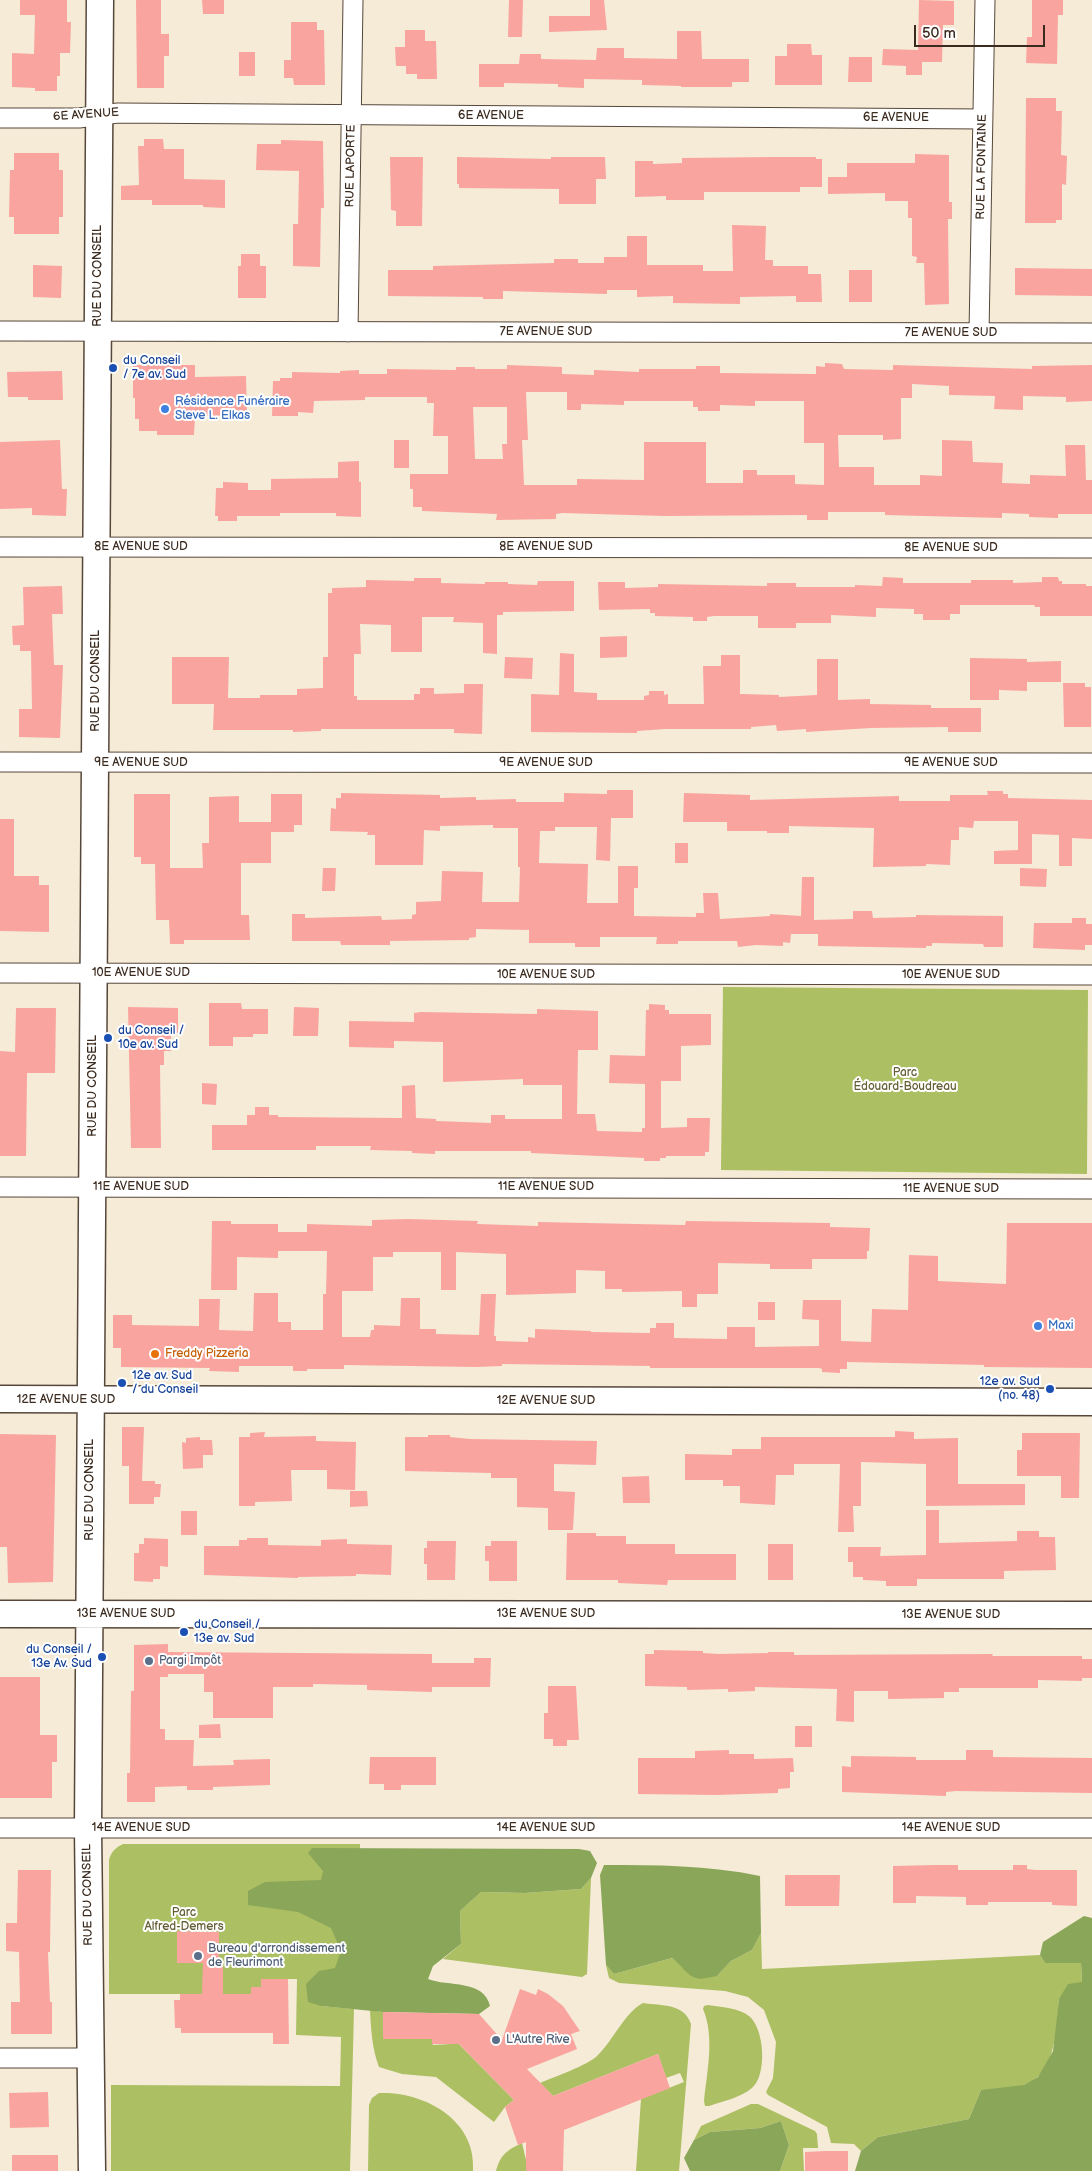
<!DOCTYPE html>
<meta charset="utf-8">
<style>
body{margin:0}
#map{position:relative;width:1092px;height:2171px;overflow:hidden;background:#f5ebd7;font-family:"Balsamiq Sans",sans-serif}
canvas{display:block}
.scale{position:absolute;left:914px;top:25px;width:131px;height:22px;box-sizing:border-box;border:2px solid #3b2a1e;border-top:0;padding-left:6px;font-size:15px;line-height:18px;white-space:nowrap;color:#3b2a1e;-webkit-text-stroke:4px #fff;paint-order:stroke}
</style>
<div id="map">
<canvas width="1092" height="2171"></canvas>
<div class="scale">50 m</div>
</div>
<script>
const ctx = document.querySelector('canvas').getContext('2d');
ctx.lineJoin = 'round';
function fill(path, color) {
  ctx.fillStyle = color;
  ctx.fill(path, 'evenodd');
}
function stroke(path, color, width, dash) {
  ctx.strokeStyle = color;
  ctx.lineWidth = width;
  ctx.lineCap = dash ? 'butt' : 'round';
  ctx.setLineDash(dash || []);
  ctx.stroke(path);
}
function write(font, color, halo, rows, align = 'center') {
  ctx.font = font + ' "Balsamiq Sans",sans-serif';
  ctx.lineWidth = 4;
  ctx.setLineDash([]);
  ctx.textBaseline = 'middle';
  ctx.strokeStyle = halo;
  ctx.fillStyle = color;
  for (const [text, x, y, turn = 0] of rows) {
    ctx.save();
    ctx.translate(x, y);
    ctx.rotate((+turn || 0) * Math.PI / 180);
    ctx.textAlign = isNaN(turn) ? turn : align;
    if (halo) ctx.strokeText(text, 0, 0);
    ctx.fillText(text, 0, 0);
    ctx.restore();
  }
}
fill(new Path2D(`
 M723,987L1088,990L1087,1174L721,1170Z
 M123,1844H360L361,1979L321,2006L354,2009L350,2171H111V2085L340,2086L341,2037L296,2035L297,1979H261V1987H251V1994H109V1860C111,1852 115,1848 123,1844Z
 M591,1878L587,1974L582,1977L443,1959L461,1944L460,1911L481,1892L525,1893L581,1889Z
 M761,1933L762,1969L1040,1955L1045,1963H1081L1082,1983L1059,1999C1056,2027 1057,2074 1024,2085C1011,2090 995,2090 981,2090L969,2119L878,2137L861,2151L854,2144L831,2143L827,2127L768,2095L766,2092L773,2078L776,2042L764,2010L748,1997L725,1991L619,1983L609,1978L606,1965L614,1974L672,1958L681,1964L717,1976L731,1961L752,1950Z
 M643,2003C662,2006 684,2003 691,2024L679,2171H636L641,2099L684,2082L680,2073L666,2078L658,2054L553,2096L540,2083C554,2077 588,2065 597,2056C613,2041 625,2012 643,2003Z
 M708,2005C721,2007 739,2008 749,2016C765,2029 767,2076 752,2088C740,2098 723,2101 709,2106H705L704,2101C707,2071 715,2037 703,2009L704,2006Z
 M370,2010L383,2012V2039H432L433,2045L451,2044L454,2039L514,2100L505,2107L494,2122L436,2077L402,2074L379,2067C372,2048 371,2030 370,2010Z
 M379,2093C424,2091 477,2120 473,2171H368L369,2105L372,2098Z
 M751,2104H758L815,2131L817,2134L818,2148H803L804,2171H780L789,2145L781,2121L760,2128L710,2132L694,2140L701,2126Z
 M522,2143L526,2160V2171H496C501,2154 506,2151 522,2143Z`), '#adbf63');
fill(new Path2D(`
 M312,1848L579,1849L590,1851L597,1863L591,1878L581,1889L525,1893L481,1892L460,1911L461,1944L433,1966L428,1979C448,1987 484,1979 490,2006L479,2014L383,2012L321,2006L308,2002L306,1984L319,1971L335,1968L341,1951L331,1928L298,1912L248,1905V1891L265,1882L321,1880L323,1871L308,1853Z
 M604,1865C657,1865 707,1865 760,1876L761,1933L752,1950L731,1961L717,1976C711,1977 702,1980 696,1978C687,1976 680,1963 672,1958L614,1974L606,1965L600,1875Z
 M1084,1916L1092,1918V2171H855L861,2151L878,2137L969,2119L981,2090L1024,2085L1038,2077L1053,2051L1059,1999L1068,1984L1082,1982L1081,1963H1045L1040,1955L1043,1942Z
 M781,2121L789,2145L780,2171H690L684,2158L694,2140L710,2132L760,2128Z`), '#8aa659');
fill(new Path2D(`
 M20,0H67V22H71L70,53H60V76H57V91H35V88L12,87V53L34,54L35,15H20Z
 M136,0H161V34H169V56H164V88H137Z
 M202,0H224V14H203Z
 M509,0H523L522,37H508Z
 M590,0H604L607,30L549,32V16H590Z
 M919,0L954,1V25H943L942,62H922V75H906V66L882,65L883,49L918,50Z
 M1032,0H1063V15H1058L1057,64L1026,63L1027,37H1032Z
 M291,22H317V30H324L325,85H294L293,78H284V60H291Z
 M405,30H425V41H436L437,79H417V74H406V66H396L395,47H405Z
 M677,31H701L702,59H749V82H732V87H681V86L642,85V80L584,79V88L558,87V84L504,83V87H479V64H519L520,54H541V59L596,60L597,48H624V58L677,59Z
 M787,44H811L812,55H822V85H775V56H787Z
 M239,52H255V76H239Z
 M849,57H872V82H848Z
 M1026,98H1056V111H1062L1061,155L1067,156L1066,185L1062,184V220H1056V223H1025Z
 M144,139H163L164,149H184V179L225,180V208L203,207V205H152V200H121V186L139,185L138,146H144Z
 M281,140L323,141L324,208H321L320,267L293,266V224H298L299,171L256,170L257,144H281Z
 M14,153H59V170H63V217H59V234H14V217H9L10,170H14Z
 M915,154L949,155V202H952V219H948L949,304L925,305L924,263H916L917,257L912,256V218H908V201H885V193L828,194V177H847V163H915Z
 M390,157H423L422,226H396V211L391,210Z
 M457,157L551,159V157H605L606,179H596V204H559V189L459,188V184H457Z
 M773,157H816V159H822V187H800V192H704V200H666V196L635,197V161H653V164L682,163V158Z
 M732,225L766,226L765,260H773V266H808V274H821L822,302H796V296L740,297V304L673,303V296L637,297V290H607V294L503,291V299H483V297L388,296V270H433V266L554,263V259H578V263H604V257H627V236H647V265H703V271H733Z
 M241,254H260V266H266V298H238V266H241Z
 M33,265L62,266L61,298L33,297Z
 M1015,268L1092,269V296L1015,295Z
 M849,270H872V302H849Z
 M825,363L842,364L844,369L893,370V365L1032,369V366L1092,365V401L1066,402V397L1023,396V410L994,409L995,396L949,395V386L912,384V398H901V439L883,440V435H838L839,467H874V485H920V475L942,476V440L972,441L973,462L1003,463L1002,483L1030,484V475L1066,476L1065,445H1085L1086,480H1092V514H1058V518L1029,517V514L1002,513V518L885,515V512H828V520H807V515L664,516L562,513L556,514V519L496,520L497,514L422,511V507H413V489H410V474H448V436H433L434,403H427V397H365V400L314,401L313,413L298,412V416H272L273,381H280V378H292V372L340,373V371L359,370V374H387V369L456,370V367H475V369H507V365L562,367V374L594,375V370L639,372V369H696V366H720V373L816,374V366L825,367ZM526,392H567V410H581V404L624,405V401H693V407H698V411H720V405L755,406V401H804V443H824V485L795,484V475H757V470H743V483H706V442H644V480L577,479V485H524L522,440H528ZM473,407H507V444H502L503,459H475Z
 M133,365H195V377L246,376L247,415L195,416L194,435H157V431H139V419H135V398H133Z
 M62,371L63,400H28V397H8L7,372Z
 M60,440L62,489H67L66,516L32,515V508L0,509V442Z
 M394,440H409V468H394Z
 M359,461V482H361V517L336,516V513H280V516H237V521H218V516H215L216,488H223V482L248,483V490H271V479L338,478V462Z
 M883,577L903,578V583H971V580H1013V583L1042,582V577H1058L1059,581H1062V584H1086V586H1092V616H1040V607H1035L1034,605H960V614H950V620H923V614H914V609L876,608V617L831,615V623H796V628H758V616H714L707,617V621H693V617L655,616V613H650V609L599,610L598,582H625V588L658,587V584L767,586V583H796V587H855V585L882,586Z
 M414,578H441V583L485,584V582H508V584L537,585L538,581H574V611L503,612V615H497V654L483,653V623L453,622L454,617H422V652H391V625L360,624L361,654H354V696H357V700H414V694H420V688H434V694L464,693V684H483L482,734L454,733V729H321V731L293,732V730H213L214,704H172V657H229L228,698H260V695H297V689L323,688V657H328V593H332V588L366,587V580L414,581Z
 M62,586L63,614H52L54,665H63L60,738L19,737V709H32L31,651H20V645H13L12,626L24,625L23,587Z
 M627,636V657L600,658V637Z
 M560,653L574,654V692L597,693V700H644V696L649,695V691H664V695L668,694V704H704L703,666H721V655H740V694L779,695V697L817,695V659H838V700L870,699V704L931,705V708H981V732H948V727L871,728L806,732V729L777,731L776,725L751,727V729H665L637,731V733L531,732V694L559,695Z
 M505,657L533,658L532,679L504,678Z
 M970,658L1027,659V662L1061,661V682H1027V691L999,690V700H970Z
 M1063,683H1085V687H1091V727H1064Z
 M607,790H633V818H611L610,861L596,860L597,827H555V831H540L539,863L588,864L587,903H618V866H638V888H634V916L696,917V913H704L703,893H718L720,919L770,916V914L801,916L802,877H814V920L853,919V911H872L873,918L916,917V915L1003,916V947H984L983,944L932,943V946H926V948L818,946V934H791L790,943L783,942V946L756,945L738,947L737,941H678V944H656L657,937H600V947H575V943H529V930L476,929V937L469,938V940L390,941V945H341L340,941H292V914H305V918L381,916L382,920L412,919V915L416,914V902L441,901L442,871L483,872L482,902H519L520,867H518V828H493V825L440,826V831L424,830L423,865H375V835H367L368,832L330,831L331,808L336,809V798H341V793L440,795V798L476,797V800L516,799V802H564V793L607,794Z
 M987,791H1003V794H1008V798L1092,800V839L1072,838V866H1059V835L1032,834V864H994V851L1018,850V821H974L973,828L959,827V840H951L950,865L926,864V866L873,867L874,828L789,826V833H767V831H727V822H683L684,793L750,795V800L899,796V801H950V795H988Z
 M134,794H170V868H203L202,843H209V797L239,796V822H271V794H302V825H294V832H271V863H241V915H249L250,940H184V944H170L169,920H156L155,864H141V857H134Z
 M0,819H14V876H39V885H49V932L0,931Z
 M675,843H688V863H675Z
 M323,868H336L335,891H322Z
 M1020,868L1047,869L1046,887L1020,886Z
 M1072,918H1086V924H1092V945H1085V950L1033,948L1034,923H1072Z
 M209,1003H241L242,1009H268V1034H253V1037H233V1046H209Z
 M649,1004L665,1005V1010H669V1014H711V1045L681,1046V1081H661V1128L687,1127V1118H710L709,1152H705V1156H666V1158H660V1161H644V1158L531,1153V1151H435V1154L412,1153V1151L370,1150L371,1146H316V1150H212V1125H247V1115H255V1107H269V1115H278V1117L402,1118V1086L415,1085L416,1118L436,1119V1121L491,1123V1115H505V1119H562V1085H523V1079L443,1082V1042L394,1041V1048L349,1047V1021L414,1022V1013L421,1012L537,1014V1009L598,1011V1050H578L577,1114H595L597,1131L642,1132V1128H645V1084L609,1083L610,1055L645,1056L646,1010H649Z
 M128,1007L178,1008V1033H171V1051H164V1065H160L161,1148H131Z
 M294,1007L319,1008L318,1036H293Z
 M16,1008H56L55,1073H27L26,1156H0V1051L15,1052Z
 M202,1083L217,1084L216,1105L202,1104Z
 M408,1219L478,1221L477,1224L538,1226V1222L685,1225L686,1221L830,1223V1227L870,1228L869,1251H867V1259H812V1269H770V1264L718,1263V1294H697V1307H682V1291L622,1292V1289H605V1271L576,1270V1293L506,1295V1254L456,1252V1290H441V1252H393V1257H373V1291H342V1337H370L371,1330H374V1325L400,1326L401,1298H420V1329H436V1334L479,1335L481,1294H496L494,1336H496V1341L528,1342V1337L535,1338V1329L591,1331V1332L650,1333V1328H656V1323H674V1338L727,1339V1327H755V1347L819,1346V1320L802,1319L803,1300H841V1341L871,1342L872,1309L908,1310L909,1255L938,1256V1281L1006,1284L1007,1223H1092V1368L984,1367V1365L847,1362V1369H840V1373L822,1372V1369L819,1368H650V1366L502,1364V1366L476,1367L344,1365V1369H307V1371H293V1366H239V1372L209,1371L210,1368L121,1367V1348H113V1315H132V1325L199,1326V1299H220L219,1330L253,1331L254,1293H278V1322H291V1330H323V1294H326L327,1251H278V1258L237,1257V1290H211L212,1221H231V1224H278V1232H307V1224L372,1226V1220Z
 M758,1302H775V1320H758Z
 M122,1427H144L142,1481H155V1484H161L160,1497H154V1504H129V1466H122Z
 M895,1431L914,1432V1439L958,1438V1484H1025V1505L926,1506V1464L861,1462V1506H853L854,1532H838L840,1464H794V1475H776L775,1505L740,1503V1486H723V1480H685V1454L732,1455V1449H761V1437H895Z
 M265,1432L264,1437L316,1436V1441L356,1442L355,1490L327,1489V1470H291L292,1501L255,1502V1506H239V1437H250V1433Z
 M1022,1433H1080L1079,1498H1061V1476H1017V1450H1022Z
 M0,1434L56,1435L53,1582L8,1583L7,1547H0Z
 M428,1435H450V1437L470,1439L597,1441L596,1465L554,1464V1491L575,1492L573,1530H548V1508L517,1507V1478H491V1473L405,1471V1437H428Z
 M200,1437V1440H212L213,1455H203V1468L183,1469L182,1442L186,1443V1438Z
 M649,1476L650,1503H623L622,1477Z
 M350,1491H367L368,1506L350,1507Z
 M926,1510H939V1543L1017,1541V1531H1039V1537H1055L1056,1570L1004,1571V1579H917V1586H886V1581L863,1580V1577H853V1562H848V1547H881L880,1556L926,1555Z
 M181,1511H197V1535H181Z
 M567,1533H596V1536H626V1544H675V1554H736V1580H668L667,1585L618,1583V1580H566Z
 M144,1538L168,1539V1567L160,1566V1579H153V1582L134,1581V1553H139V1544H144Z
 M247,1538H268V1545L321,1546V1540L347,1539V1544L392,1545L391,1575L356,1574V1576L298,1577V1578L204,1575V1546H239V1540H247Z
 M427,1541H456L455,1580H427V1564H424V1548H427Z
 M491,1541H517V1581H489V1561H485V1546H491Z
 M768,1544H793V1580H768Z
 M168,1644V1652L432,1654V1663H474V1658H491L490,1687H432V1692L367,1690V1685L313,1684V1687H273V1718H213V1692H204V1674H168V1677H160V1729H165V1740H194L193,1766L234,1765L233,1760L270,1759V1785L213,1787V1790H187V1786L155,1787V1802H127V1773H130L131,1691H134V1645Z
 M654,1650L703,1651V1653L719,1654L768,1653V1652H794V1655L993,1654L992,1656H1082V1659H1092V1678H1082V1681L1038,1680V1688H959V1692H944V1698L888,1699V1691H854V1722L836,1721L837,1689L755,1687V1691L728,1692V1689L687,1690V1687L645,1686V1654H654Z
 M0,1677H40V1735H57V1762H52V1798H0Z
 M548,1686H576L579,1740H567V1746H553V1739H544V1713H548Z
 M220,1724L221,1738H199V1725Z
 M795,1726H812V1747H795Z
 M729,1750V1754H754V1759L793,1758L794,1772H790V1788L778,1789V1793L716,1795L638,1794V1758H695V1751Z
 M966,1750H993V1757L1092,1758V1793L956,1791L946,1792V1796L842,1792V1766L851,1767V1756L916,1757V1760H966Z
 M370,1757H436V1785H401V1790H384V1784H369Z
 M934,1865H958V1870H1013V1865H1027V1869L1035,1870H1077V1906L1052,1905V1902H988V1905H966V1897L916,1896V1903H893V1866Z
 M18,1870H51L50,1952H48L50,2002H52V2034H11V2002H20L19,1952L6,1951V1923H17Z
 M785,1875H840L839,1906H785Z
 M177,1931L219,1932V1963H223V1994H251V1987H261V1979H288L289,2044H273V2033H181V2028H175L174,2000H180V1994H202L203,1963H177Z
 M520,1989L536,1995L538,1989L548,1994L563,2006L580,2031L571,2034L577,2049L527,2069L553,2096L658,2054L670,2088L564,2130L563,2171H526V2142L518,2145L505,2107L514,2100L459,2044H432V2039H383V2012L479,2014L502,2040Z
 M48,2092L49,2127L10,2128L9,2093Z
 M825,2151H848V2171H805V2152Z
 M12,2155H58V2171H12Z`), '#faa4a0');
const street = new Path2D(`
 M0,118H79L118,113L983,119
 M0,331L1092,333
 M348,332L353,0
 M979,333L985,0
 M0,547L1092,548
 M0,762L1092,763
 M0,973L1092,975
 M0,1187L1092,1189
 M0,1828H1092
 M0,2058H90`);
const secondary = new Path2D(`
 M0,1399L1092,1402
 M0,1614L1092,1615
 M92,2171L88,1828L100,0`);
stroke(street, '#57473a', 21);
stroke(secondary, '#57473a', 29);
stroke(street, '#fff', 19);
stroke(secondary, '#fff', 26);
for (const [x, y, r, color] of [
 [113,368,5,"#1a4fb4"],
 [165,409,5,"#3f7fe0"],
 [108,1038,5,"#1a4fb4"],
 [1038,1326,5,"#3f7fe0"],
 [155,1354,5,"#e8710a"],
 [122,1383,5,"#1a4fb4"],
 [1050,1389,5,"#1a4fb4"],
 [184,1632,5,"#1a4fb4"],
 [102,1657,5,"#1a4fb4"],
 [149,1661,5,"#5c6f8a"],
 [198,1956,5,"#5c6f8a"],
 [496,2040,5,"#5c6f8a"]
]) {
  const dot = new Path2D();
  dot.arc(x, y, r, 0, 2 * Math.PI);
  ctx.fillStyle = color;
  ctx.fill(dot);
  stroke(dot, '#fff', 2);
}
write('12px', '#3b2a1e', '#fff', [
 ["6E AVENUE",86,115,-4],
 ["6E AVENUE",491,116],
 ["6E AVENUE",896,118],
 ["RUE LAPORTE",351,166,-89],
 ["RUE LA FONTAINE",982,167,-89],
 ["RUE DU CONSEIL",98,276,-90],
 ["7E AVENUE SUD",546,332],
 ["7E AVENUE SUD",951,333],
 ["8E AVENUE SUD",141,547],
 ["8E AVENUE SUD",546,547],
 ["8E AVENUE SUD",951,548],
 ["RUE DU CONSEIL",96,681,-90],
 ["9E AVENUE SUD",141,763],
 ["9E AVENUE SUD",546,763],
 ["9E AVENUE SUD",951,763],
 ["10E AVENUE SUD",141,973],
 ["10E AVENUE SUD",546,975],
 ["10E AVENUE SUD",951,975],
 ["RUE DU CONSEIL",93,1086,-90],
 ["11E AVENUE SUD",141,1187],
 ["11E AVENUE SUD",546,1187],
 ["11E AVENUE SUD",951,1189],
 ["12E AVENUE SUD",66,1400],
 ["12E AVENUE SUD",546,1401],
 ["RUE DU CONSEIL",90,1490,-90],
 ["13E AVENUE SUD",126,1614],
 ["13E AVENUE SUD",546,1614],
 ["13E AVENUE SUD",951,1615],
 ["14E AVENUE SUD",141,1828],
 ["14E AVENUE SUD",546,1828],
 ["14E AVENUE SUD",951,1828],
 ["RUE DU CONSEIL",88,1895,-91]
]);
write('12px', '#164399', '#fff', [
 ["du Conseil",123,361],
 ["/ 7e av. Sud",123,375],
 ["du Conseil /",118,1031],
 ["10e av. Sud",118,1045],
 ["12e av. Sud",132,1376],
 ["/ du Conseil",132,1390],
 ["12e av. Sud",1040,1382,"right"],
 ["(no. 48)",1040,1396,"right"],
 ["du Conseil /",194,1625],
 ["13e av. Sud",194,1639],
 ["du Conseil /",92,1650,"right"],
 ["13e Av. Sud",92,1664,"right"]
], 'left');
write('12px', '#366cbe', '#fff', [
 ["Résidence Funéraire",175,402],
 ["Steve L. Elkas",175,416],
 ["Maxi",1048,1326]
], 'left');
write('12px', '#635e36', '#fff', [
 ["Parc",905,1073],
 ["Édouard-Boudreau",905,1087],
 ["Parc",184,1913],
 ["Alfred-Demers",184,1927]
]);
write('12px', '#c56008', '#fff', [
 ["Freddy Pizzeria",165,1354]
], 'left');
write('12px', '#4e5e75', '#fff', [
 ["Pargi Impôt",159,1661],
 ["Bureau d'arrondissement",208,1949],
 ["de Fleurimont",208,1963],
 ["L'Autre Rive",506,2040]
], 'left');
</script>
